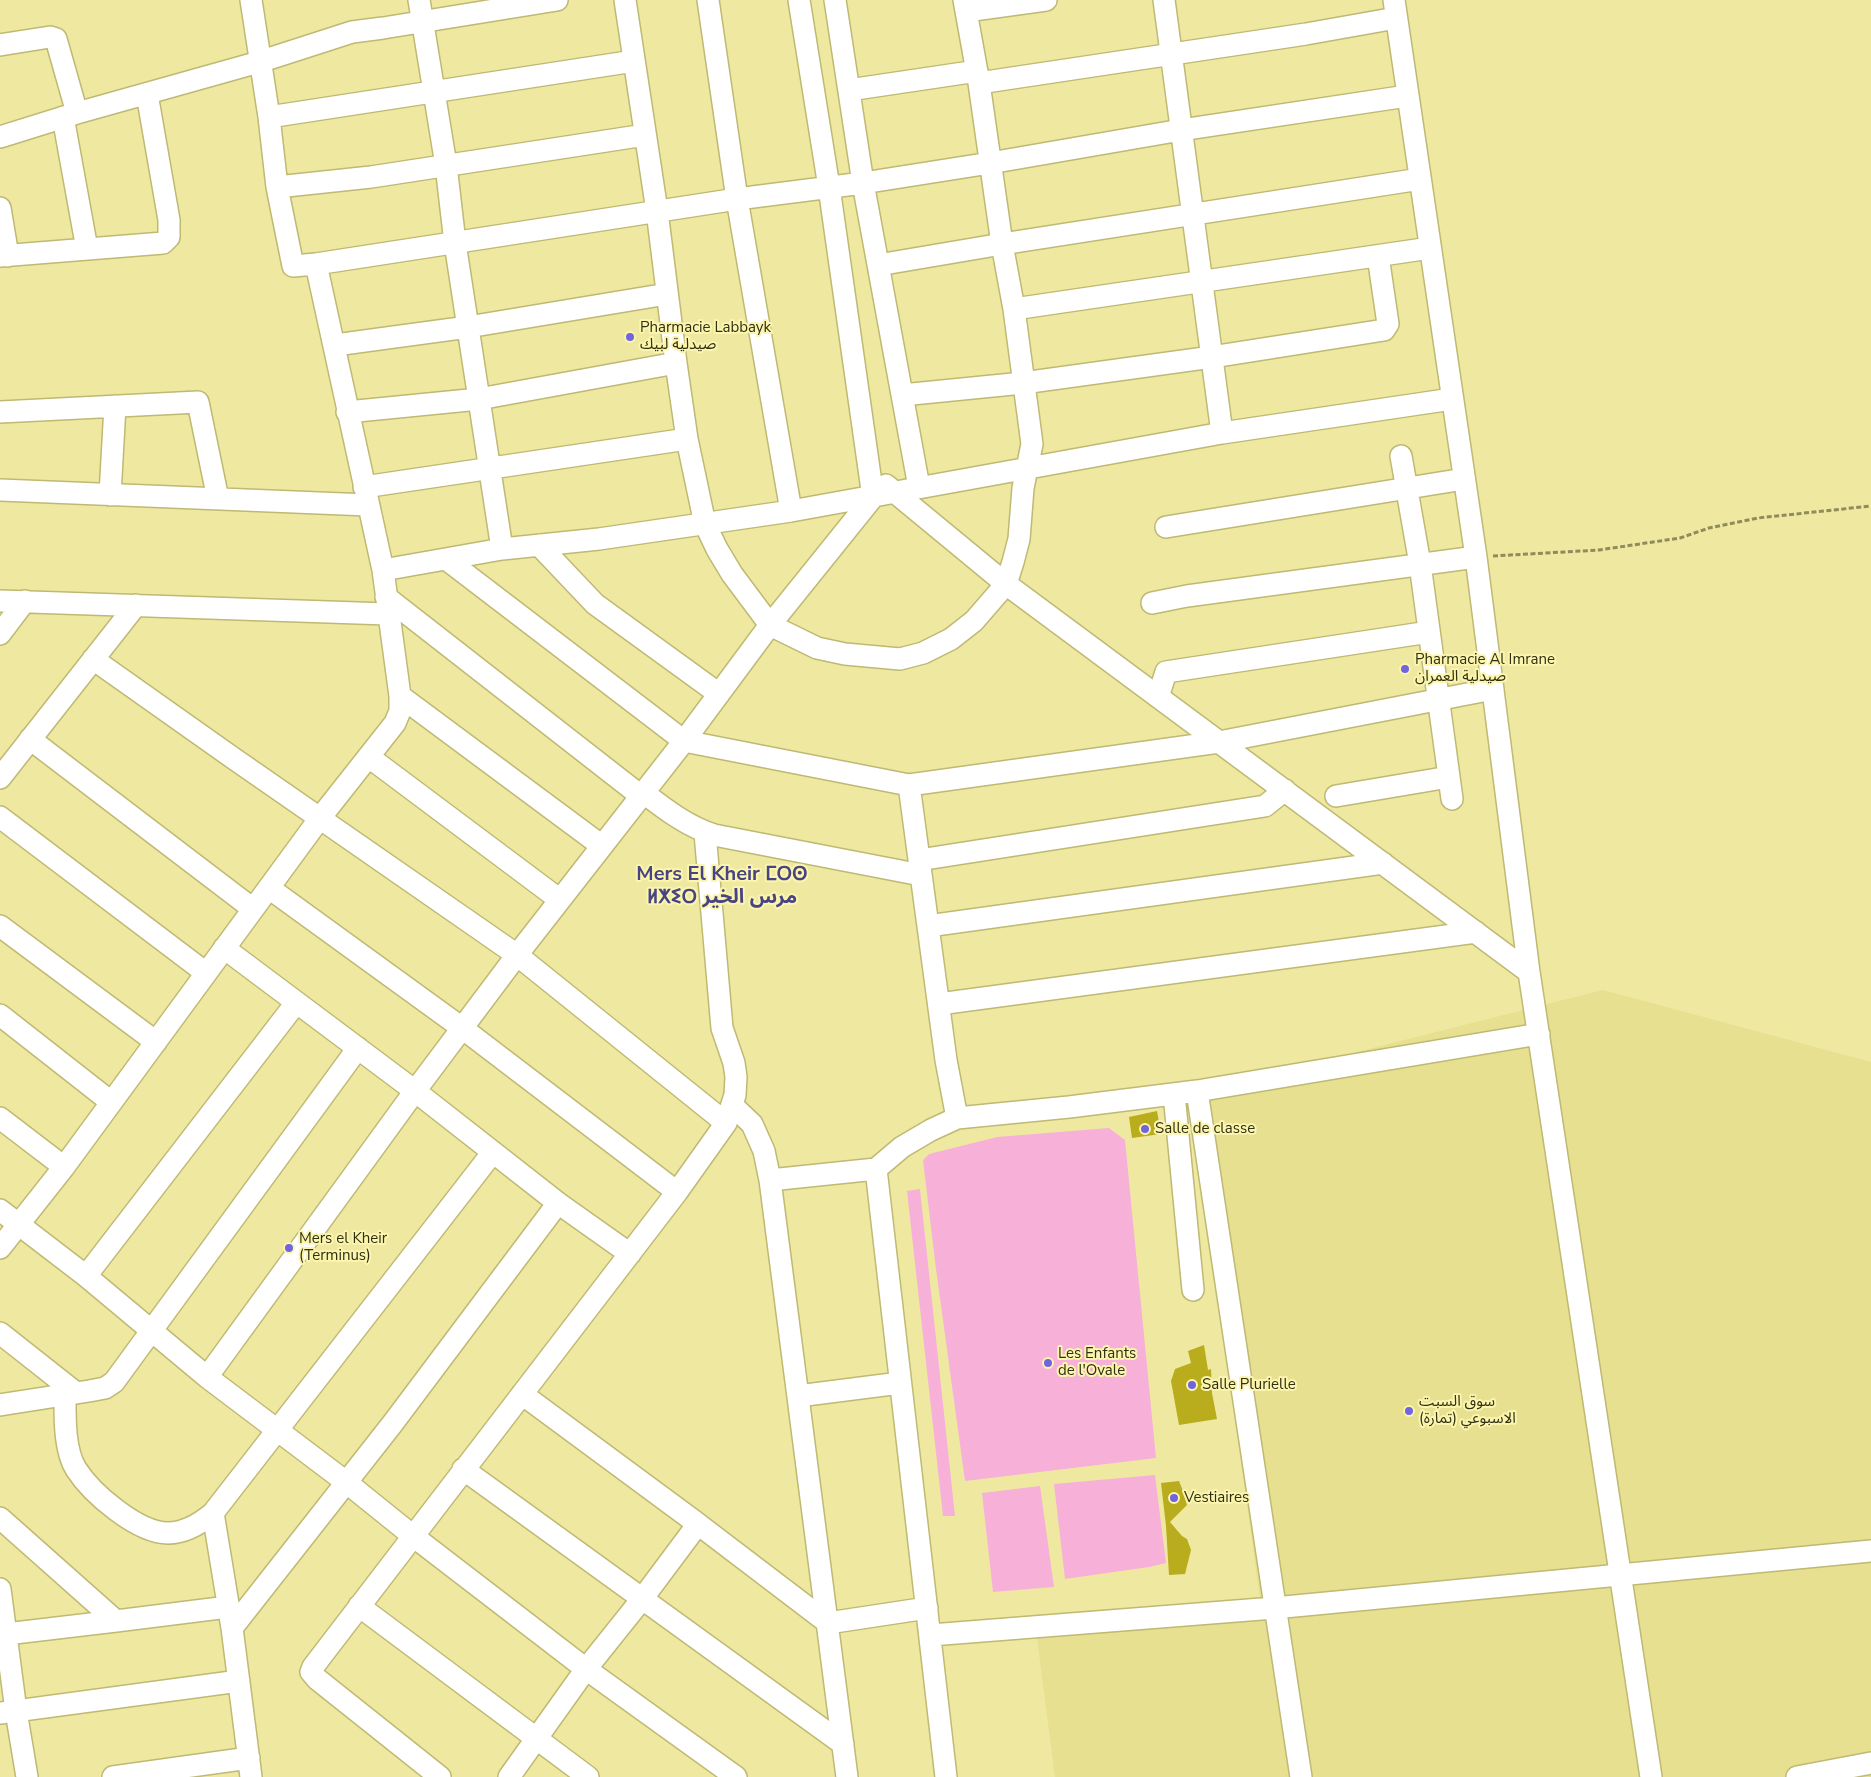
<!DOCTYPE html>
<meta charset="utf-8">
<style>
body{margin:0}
canvas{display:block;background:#eee8a1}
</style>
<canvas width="1871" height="1777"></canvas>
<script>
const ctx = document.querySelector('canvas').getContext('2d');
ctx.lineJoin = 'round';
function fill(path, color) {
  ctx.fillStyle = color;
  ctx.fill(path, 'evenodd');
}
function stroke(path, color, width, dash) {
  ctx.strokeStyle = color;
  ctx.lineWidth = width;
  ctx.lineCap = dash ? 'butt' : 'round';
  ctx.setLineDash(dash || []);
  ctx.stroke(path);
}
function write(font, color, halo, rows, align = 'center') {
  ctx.font = font + ' "Nunito Sans","Noto Sans Arabic","Noto Sans Tifinagh",sans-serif';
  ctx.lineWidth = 4;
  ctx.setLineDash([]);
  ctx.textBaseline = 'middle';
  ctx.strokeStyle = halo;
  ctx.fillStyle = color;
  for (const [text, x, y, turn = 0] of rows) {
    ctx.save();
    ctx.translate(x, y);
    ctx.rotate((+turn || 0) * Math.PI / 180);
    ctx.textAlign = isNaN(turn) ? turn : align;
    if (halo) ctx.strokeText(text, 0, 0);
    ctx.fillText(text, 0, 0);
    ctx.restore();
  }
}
fill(new Path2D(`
 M1603,990L1871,1062V1777H1055L1037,1638L1262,1613L1190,1094Z`), '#e6e090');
fill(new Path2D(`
 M1109,1128L1125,1140L1156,1458L965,1481L936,1269L923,1160L929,1154L997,1137Z
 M920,1189L955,1516H943L907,1191Z
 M1155,1475L1166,1563L1149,1567L1065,1579L1054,1484Z
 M1040,1486L1054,1587L993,1592L982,1493Z`), '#f7b1d9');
fill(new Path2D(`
 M1157,1111L1161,1134L1132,1138L1129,1117Z
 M1204,1345L1208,1370L1211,1369L1212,1393L1217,1419L1179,1425L1171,1381L1175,1369L1191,1363L1188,1351Z
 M1179,1481L1183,1491L1187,1505L1170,1522L1182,1536L1187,1539L1191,1550L1185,1574L1169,1575L1166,1526L1161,1483Z`), '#b9ac1d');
const minor = new Path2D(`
 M419,0L446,165L455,243L502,549
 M625,0L657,211L676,363L687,439L705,524L717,549L732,574L770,625L817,648L845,654L900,659L923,653L951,639L974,621L1006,584L1013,562L1019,539L1023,488L1032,444L1014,309L1002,244L979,83L964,0
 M708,0L737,199L791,511
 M835,0L863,183L919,487
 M1164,0L1222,433
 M1394,0L1476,557L1529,972L1651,1777
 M966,11L1046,0
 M0,45L50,37L56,39L77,113
 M979,83L1306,34L1396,18
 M849,90L977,71
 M63,117L87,249
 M269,117L634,61
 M0,137L77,113L259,62L352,32L383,28L557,0
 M277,187L371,177L645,135
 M0,208L8,256
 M0,256L163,243L169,237V220L147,94
 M316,264L737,199L863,183L990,163L1181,130L1407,96
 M878,265L1002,244L1420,179
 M1014,309L1430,248
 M335,345L468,327L667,294
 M902,395L1023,383L1212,357L1384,330L1388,324L1378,256
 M0,412L198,402L218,499
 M347,412L479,399L676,363
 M1401,456L1420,564L1452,799
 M886,485L1006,584L1529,972
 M364,487L687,439
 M0,490L368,505
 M110,495L115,406
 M1166,527L1464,479
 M539,545L595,604L719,694
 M446,559L684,741L909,785L1219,742L1493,689
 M383,570L502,549L599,539L791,511L1222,433L1452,399
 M386,597L641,796
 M0,601L388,614
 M1152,603L1187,596L1476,557
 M0,634L25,601
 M93,659L233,758L517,955L726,1123
 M400,696L602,846
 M1158,697L1166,672L1429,632
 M30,739L253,909
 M369,757L560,900
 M0,778L136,605
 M909,785L946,1060L957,1118
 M644,793C666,810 687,826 714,835L921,875
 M1336,796L1449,777
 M0,817L206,973
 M919,860L1265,806L1285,790
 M269,888L462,1028L677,1192
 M0,926L156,1042
 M928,926L1383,863
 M224,948L415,1091L558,1203L630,1254
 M939,1004L1476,932
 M0,1015L111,1102
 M1197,1091L1301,1777
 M1174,1094L1193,1290
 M733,1106L752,1124L764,1151L770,1180L847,1777
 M0,1118L64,1167
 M770,1180L876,1169
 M0,1210L86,1276L207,1377L346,1482L413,1536L586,1669L736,1777
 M0,1248L64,1167L320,818L395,723L400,711V696L383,570L316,264L293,266L277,187L269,117L251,0
 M86,1276L296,1003
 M0,1333L76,1393
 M207,1377L415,1091L517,955L684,741L770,625L873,497L829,187L799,0
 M65,1394C65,1416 64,1450 76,1469C92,1494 138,1533 168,1533C184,1533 201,1523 213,1513L493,1152
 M798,1396L900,1383
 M0,1405L89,1391L105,1388L114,1382L358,1048
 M463,1469L843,1744
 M213,1513L232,1628L251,1777
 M0,1518L116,1621L228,1607
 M698,1524L828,1623L927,1608
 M0,1589L16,1711L27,1777
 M359,1606L588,1777
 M232,1628L393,1423L558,1203
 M6,1634L116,1621
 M931,1635L1274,1608L1871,1551
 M0,1713L239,1681
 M113,1777L249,1758
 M440,1777L317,1679L311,1672L313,1667L677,1192L726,1123L735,1095L736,1077L734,1063L722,1028L705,833
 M509,1777L586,1669L642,1599L698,1524L522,1394
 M946,1777L876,1169L902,1147L931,1130L957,1118L1069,1107L1197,1091L1539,1034
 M1797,1777L1871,1763`);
stroke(minor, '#bfb973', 24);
stroke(new Path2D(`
 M1493,556L1599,550L1680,538L1709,528L1758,518L1871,506`), '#908c5a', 3, [5, 2.5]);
stroke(minor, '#fff', 21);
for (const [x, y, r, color] of [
 [630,337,5,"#7164df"],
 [1405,669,5,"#7164df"],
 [1145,1129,5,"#7164df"],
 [289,1248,5,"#7164df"],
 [1048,1363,5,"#7164df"],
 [1192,1385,5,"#7164df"],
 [1409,1411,5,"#7164df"],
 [1174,1498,5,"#7164df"]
]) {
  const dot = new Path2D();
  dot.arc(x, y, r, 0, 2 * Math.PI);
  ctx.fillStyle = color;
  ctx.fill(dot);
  stroke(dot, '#fbf5ae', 2);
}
write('15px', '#312f12', '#fbf5ae', [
 ["Pharmacie Labbayk",640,328],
 ["صيدلية لبيك",640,345],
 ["Pharmacie Al Imrane",1415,660],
 ["صيدلية العمران",1415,677],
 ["Salle de classe",1155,1129],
 ["Mers el Kheir",299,1239],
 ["(Terminus)",299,1256],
 ["Les Enfants",1058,1354],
 ["de l'Ovale",1058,1371],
 ["Salle Plurielle",1202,1385],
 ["سوق السبت",1419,1402],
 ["الاسبوعي (تمارة)",1419,1419],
 ["Vestiaires",1184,1498]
], 'left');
write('bold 20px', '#484481', '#fbf5ae', [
 ["Mers El Kheir ⵎⵔⵙ",722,875],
 ["ⵍⵅⵉⵔ مرس الخير",722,898]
]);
</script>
